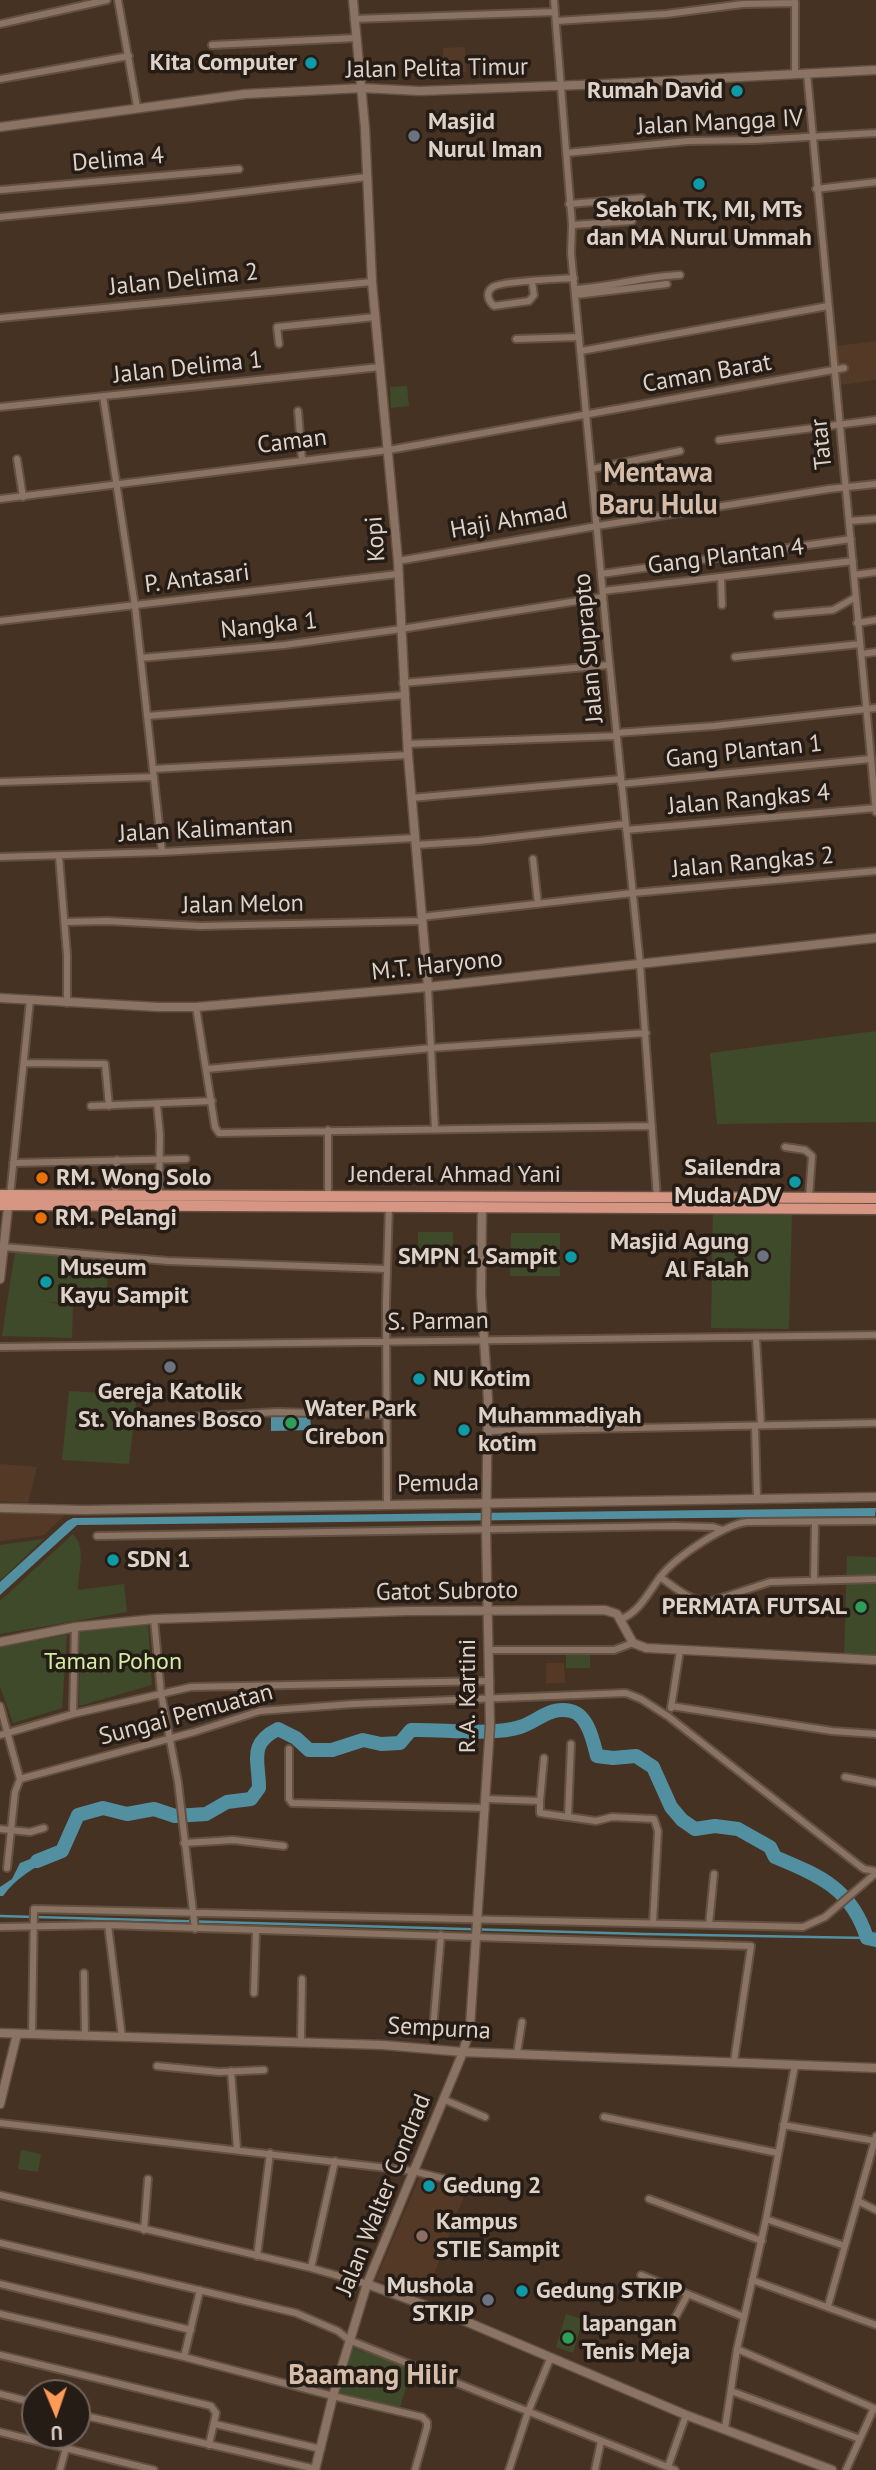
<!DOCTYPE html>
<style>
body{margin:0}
#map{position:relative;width:876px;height:2470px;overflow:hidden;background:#463222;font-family:"PT Sans",sans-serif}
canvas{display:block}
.north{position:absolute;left:21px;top:2379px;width:70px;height:70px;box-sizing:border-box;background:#251c15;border:2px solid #6f655d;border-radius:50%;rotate:178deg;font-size:19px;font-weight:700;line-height:28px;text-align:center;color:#dfd2c9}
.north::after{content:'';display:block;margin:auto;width:24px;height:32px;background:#fe9b59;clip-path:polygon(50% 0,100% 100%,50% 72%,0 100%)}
</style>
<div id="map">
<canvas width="876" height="2470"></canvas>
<div class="north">U</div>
</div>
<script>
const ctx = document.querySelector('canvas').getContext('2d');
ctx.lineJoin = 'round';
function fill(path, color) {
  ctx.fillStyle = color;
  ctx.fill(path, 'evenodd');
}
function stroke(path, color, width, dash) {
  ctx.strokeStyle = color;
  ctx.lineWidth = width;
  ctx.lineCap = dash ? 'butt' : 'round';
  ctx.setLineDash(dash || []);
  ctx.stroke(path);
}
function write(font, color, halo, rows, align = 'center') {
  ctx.font = font + ' "PT Sans",sans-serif';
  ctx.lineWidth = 7;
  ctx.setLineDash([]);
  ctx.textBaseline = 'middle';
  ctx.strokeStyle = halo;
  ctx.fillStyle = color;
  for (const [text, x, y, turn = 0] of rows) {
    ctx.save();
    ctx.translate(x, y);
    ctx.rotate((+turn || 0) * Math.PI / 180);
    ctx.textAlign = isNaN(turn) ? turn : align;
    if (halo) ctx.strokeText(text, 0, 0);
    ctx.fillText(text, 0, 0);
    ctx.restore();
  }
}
fill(new Path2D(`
 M465,47L466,72L443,73V48Z
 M876,341V380L840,385L836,346Z
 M0,1464L37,1467L28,1503L0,1501Z
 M0,1514H66L44,1535L0,1541Z
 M546,1663H564L565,1683H546Z
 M420,2176L465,2193L426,2295L376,2279Z`), '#543a26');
fill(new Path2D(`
 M407,386L409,406L391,408L390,387Z
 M876,1031V1122L717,1124L710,1053Z
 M713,1211L792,1212L789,1329L711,1328Z
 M418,1232H453V1257H418Z
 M511,1233H560V1276H510Z
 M15,1251L108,1259L107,1293H76L75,1303L72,1304L41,1301L73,1306L72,1338L2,1336Z
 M69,1391L137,1395L129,1464L62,1460Z
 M73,1534C87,1549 78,1571 78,1590L124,1584L127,1612L0,1634V1601Z
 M44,1539L6,1575L0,1580V1545Z
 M847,1556L876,1557V1658L844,1657Z
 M148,1623L152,1685L79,1706L80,1632Z
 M67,1635L62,1708L13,1723L0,1686V1647Z
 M590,1654V1668H566V1654Z
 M21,2150L41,2154L38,2172L18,2169Z
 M566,2314L583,2319L573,2353L556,2347Z
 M352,2348L412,2367L399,2411L339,2392Z`), '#3f4a2a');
fill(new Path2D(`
 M310,1415L311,1430L271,1431V1416Z
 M876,1508L875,1516L77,1525L0,1595V1582L67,1521L73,1518Z
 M51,1848L54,1858C34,1867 16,1878 3,1896H0V1887L12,1879L20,1863L48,1852Z`), '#5290a1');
stroke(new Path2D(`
 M0,1916L643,1934L867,1938`), '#5290a1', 2.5);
stroke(new Path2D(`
 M37,1861L62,1851L78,1815L103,1808L127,1814L154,1809L175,1816L206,1814L227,1802L251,1799L259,1788C259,1760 248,1744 278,1729L296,1738L309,1750H332L363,1740L381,1744L400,1743L411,1730C443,1729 491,1736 520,1727C539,1721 549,1706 571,1711C588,1715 593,1741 597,1756L613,1758L636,1756L653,1767L671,1807L682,1820L695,1829L715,1826L738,1829L770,1847L775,1857C820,1876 851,1888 867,1938L876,1940`), '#5290a1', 14);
const minor = new Path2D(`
 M118,0L137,107
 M554,0L572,225L571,253L608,649L640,964L657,1198
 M795,2V74
 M354,19L555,12
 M556,21L666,14L743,4L795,3
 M0,24L107,0
 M212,45L356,38
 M807,73L876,812
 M0,79L129,56
 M566,153L688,141L755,140L876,133
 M816,189L876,182
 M0,190L239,169
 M569,204L642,198
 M0,217L192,198L367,177
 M572,225L632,221
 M532,282L534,295L529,301L494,306C488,301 485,292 493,287C501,281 560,279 574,278
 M575,289C611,287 645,276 680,275
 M576,295L667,284
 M0,318L372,282
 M516,339L579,337
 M279,344L277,327L375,317
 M581,351L828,306
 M103,396L135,606L162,852
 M0,407L380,367
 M298,411L302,460
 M719,440L876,420
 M17,459L23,497
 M592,469L680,451
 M0,499L389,450L844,368
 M849,521L876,519
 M398,561L597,526L829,489L876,484
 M601,574L851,539
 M854,575L876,572
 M721,577L722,605
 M603,591L853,561
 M777,615L833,610L856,597
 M0,621L398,574
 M857,623L876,620
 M861,654L876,652
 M735,657L860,644
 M141,658L284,645L401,629L603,597
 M403,683L609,665
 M147,716L404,695
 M616,733L714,726L876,708
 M407,744L616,736
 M153,769L408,755
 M0,782L154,777
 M621,784L870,759
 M411,798L621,779
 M626,830L876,808
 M415,845L479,841L625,824
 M59,856L67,955V1003
 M0,857L162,852L415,838
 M533,859L538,904
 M421,917L633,893L876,871
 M65,922L107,921L201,926L421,921
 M428,987L435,1129
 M196,1007L215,1127L219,1133L652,1126
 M24,1063L105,1064L109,1106
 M207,1069L432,1048L646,1033
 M157,1104L160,1135L159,1195
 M91,1106L212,1101
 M328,1130V1195
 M785,1147L805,1150L812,1156L809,1198
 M13,1163L186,1159
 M115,1195L117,1160
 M10,1196L30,1000
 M4,1247L168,1261L387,1269
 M756,1337L761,1425
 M0,1347L876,1335
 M188,1417L277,1412L386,1415
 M755,1426L757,1498
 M487,1431L876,1423
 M387,1504L386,1303L389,1206
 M97,1536L674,1526L713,1527L723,1530
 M660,1577C676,1588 691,1603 712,1601L770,1582L876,1579
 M814,1580L815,1522
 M154,1619L161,1693L178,1782L195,1929
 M621,1619C640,1612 649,1591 661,1576C676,1557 723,1525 747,1522L876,1521
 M488,1650H614L633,1643
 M0,1706L20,1779
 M671,1706L832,1731L876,1734
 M671,1708L680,1650
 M73,1714L75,1627
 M0,1735L73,1714L191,1687L490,1681
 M289,1749V1799L292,1803L485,1808
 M845,1777L876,1783
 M20,1779L194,1732L260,1711L353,1704L626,1693L641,1699L669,1717L856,1863L864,1869L876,1871
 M486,1799L540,1801V1813L596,1821L612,1817L654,1819L658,1831L653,1923
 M540,1801L544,1758
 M568,1817L571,1744
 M0,1829L30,1832L44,1828
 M184,1843L233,1840L284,1846
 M7,1868L15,1792L20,1779
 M108,1925L122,2037
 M709,1925L714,1874
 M0,1927L108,1925L751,1946L734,2061
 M84,1973L85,2036
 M254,1993L256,1931
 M433,2029L441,1935
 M32,2034L34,1909L803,1927L825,1917L876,1873
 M301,2042L302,1979
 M517,2053L522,2022
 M157,2066L219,2072L264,2070
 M231,2071L237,2149
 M443,2099L485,2117
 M604,2117L778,2153
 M0,2123L413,2171L477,2187
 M783,2125L876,2141
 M0,2195L311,2268L367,2284
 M649,2199L762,2241
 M858,2201L876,2210
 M766,2219L845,2246
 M144,2230L148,2179
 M0,2243L296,2313L338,2331L349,2340L675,2470
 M257,2256L270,2153
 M311,2268L335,2161
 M641,2275L744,2317
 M752,2280L876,2325
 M0,2284L191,2330
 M828,2306L876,2136
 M0,2314L184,2357L333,2396L422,2417L427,2422V2427L415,2470
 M675,2318L688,2294
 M737,2349L876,2409
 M0,2355L211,2406L216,2413L209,2445
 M184,2357L200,2290
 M731,2391L860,2439
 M0,2394L35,2403
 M77,2414L316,2469
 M215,2424L321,2449
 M725,2428L737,2349L766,2219L795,2065
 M0,2432L154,2470
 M668,2467L686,2415
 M60,2470L66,2448
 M509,2470L528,2412L550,2359
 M595,2470L601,2441
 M846,2470L874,2408`);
const tertiary = new Path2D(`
 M353,0L365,128L372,282L398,561L408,755L428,987
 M0,127L245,94L362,88L420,91L605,84L876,70
 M0,998L158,1007H196L428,987L876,938
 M0,1279L9,1199
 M0,1508L84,1510L876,1497
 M0,1642L75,1627L154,1619L408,1611L605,1610L617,1614L633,1643L646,1648L876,1660
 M0,2033L383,2045L463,2052L876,2068
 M0,2104L17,2034
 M367,2284L446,2313L686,2415L832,2470
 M315,2470L333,2396L367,2284L463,2052L470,2027L490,1726L486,1531L488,1399L481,1294L482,1206`);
const trunk = new Path2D(`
 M0,1195L876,1198
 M0,1205L876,1209`);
stroke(minor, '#625043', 10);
stroke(tertiary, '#625043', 11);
stroke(trunk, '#625043', 13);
stroke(minor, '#8a7362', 6);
stroke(tertiary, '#8a7362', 8);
stroke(trunk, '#d79683', 10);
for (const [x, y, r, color] of [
 [311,63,7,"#0f9aa8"],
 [737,91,7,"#0f9aa8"],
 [414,136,7,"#6b7280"],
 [699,184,7,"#0f9aa8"],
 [42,1178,7,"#e8710a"],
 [795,1182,7,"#0f9aa8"],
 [41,1218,7,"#e8710a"],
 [763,1256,7,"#6b7280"],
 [571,1257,7,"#0f9aa8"],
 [46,1282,7,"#0f9aa8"],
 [170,1367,7,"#6b7280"],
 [419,1379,7,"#0f9aa8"],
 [291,1423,7,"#2e9e5b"],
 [464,1430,7,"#0f9aa8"],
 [113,1560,7,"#0f9aa8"],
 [861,1607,7,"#2e9e5b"],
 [429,2186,7,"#0f9aa8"],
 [422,2236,7,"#8d6e63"],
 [522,2291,7,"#0f9aa8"],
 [488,2300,7,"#6b7280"],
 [568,2338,7,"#2e9e5b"]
]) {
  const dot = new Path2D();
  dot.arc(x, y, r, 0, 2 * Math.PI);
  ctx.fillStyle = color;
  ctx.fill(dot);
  stroke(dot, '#251c15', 2.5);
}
write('bold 24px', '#dfd2c9', '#251c15', [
 ["Kita Computer",297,63,"right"],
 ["Rumah David",723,91,"right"],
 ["Masjid",428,122],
 ["Nurul Iman",428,150],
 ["Sekolah TK, MI, MTs",699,210,"center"],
 ["dan MA Nurul Ummah",699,238,"center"],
 ["Sailendra",781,1168,"right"],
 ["Muda ADV",781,1196,"right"],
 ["RM. Wong Solo",56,1178],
 ["RM. Pelangi",55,1218],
 ["Masjid Agung",749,1242,"right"],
 ["Al Falah",749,1270,"right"],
 ["SMPN 1 Sampit",557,1257,"right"],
 ["Museum",60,1268],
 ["Kayu Sampit",60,1296],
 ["NU Kotim",433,1379],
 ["Gereja Katolik",170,1392,"center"],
 ["St. Yohanes Bosco",170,1420,"center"],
 ["Water Park",305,1409],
 ["Cirebon",305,1437],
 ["Muhammadiyah",478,1416],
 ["kotim",478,1444],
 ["SDN 1",127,1560],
 ["PERMATA FUTSAL",847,1607,"right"],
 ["Gedung 2",443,2186],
 ["Kampus",436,2222],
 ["STIE Sampit",436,2250],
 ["Mushola",474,2286,"right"],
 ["STKIP",474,2314,"right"],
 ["Gedung STKIP",536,2291],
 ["lapangan",582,2324],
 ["Tenis Meja",582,2352]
], 'left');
write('24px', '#dfd2c9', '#251c15', [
 ["Jalan Pelita Timur",437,69,-1],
 ["Jalan Mangga IV",720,123,-3],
 ["Delima 4",118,160,-5],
 ["Jalan Delima 2",184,280,-6],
 ["Jalan Delima 1",188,368,-6],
 ["Caman Barat",707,374,-10],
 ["Caman",292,442,-7],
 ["Tatar",822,444,-96],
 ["Haji Ahmad",509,521,-10],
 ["Kopi",376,539,-94],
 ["Gang Plantan 4",726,557,-7],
 ["P. Antasari",197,579,-7],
 ["Nangka 1",269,626,-6],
 ["Jalan Suprapto",589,648,-95],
 ["Gang Plantan 1",744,752,-6],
 ["Jalan Rangkas 4",749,800,-5],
 ["Jalan Kalimantan",206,830,-3],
 ["Jalan Rangkas 2",753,863,-5],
 ["Jalan Melon",243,905,-1],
 ["M.T. Haryono",437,966,-6],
 ["Jenderal Ahmad Yani",455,1175],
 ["S. Parman",438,1322,-1],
 ["Pemuda",438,1484,-1],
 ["Gatot Subroto",447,1592,-1],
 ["R.A. Kartini",468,1696,-90],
 ["Sungai Pemuatan",186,1715,-15],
 ["Sempurna",439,2029,3],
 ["Jalan Walter Condrad",384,2195,-68]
]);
write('24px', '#d3eda5', '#251c15', [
 ["Taman Pohon",113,1662]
]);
write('bold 28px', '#d6bdaa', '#251c15', [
 ["Mentawa",658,474],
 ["Baru Hulu",658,506],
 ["Baamang Hilir",373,2376]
]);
</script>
